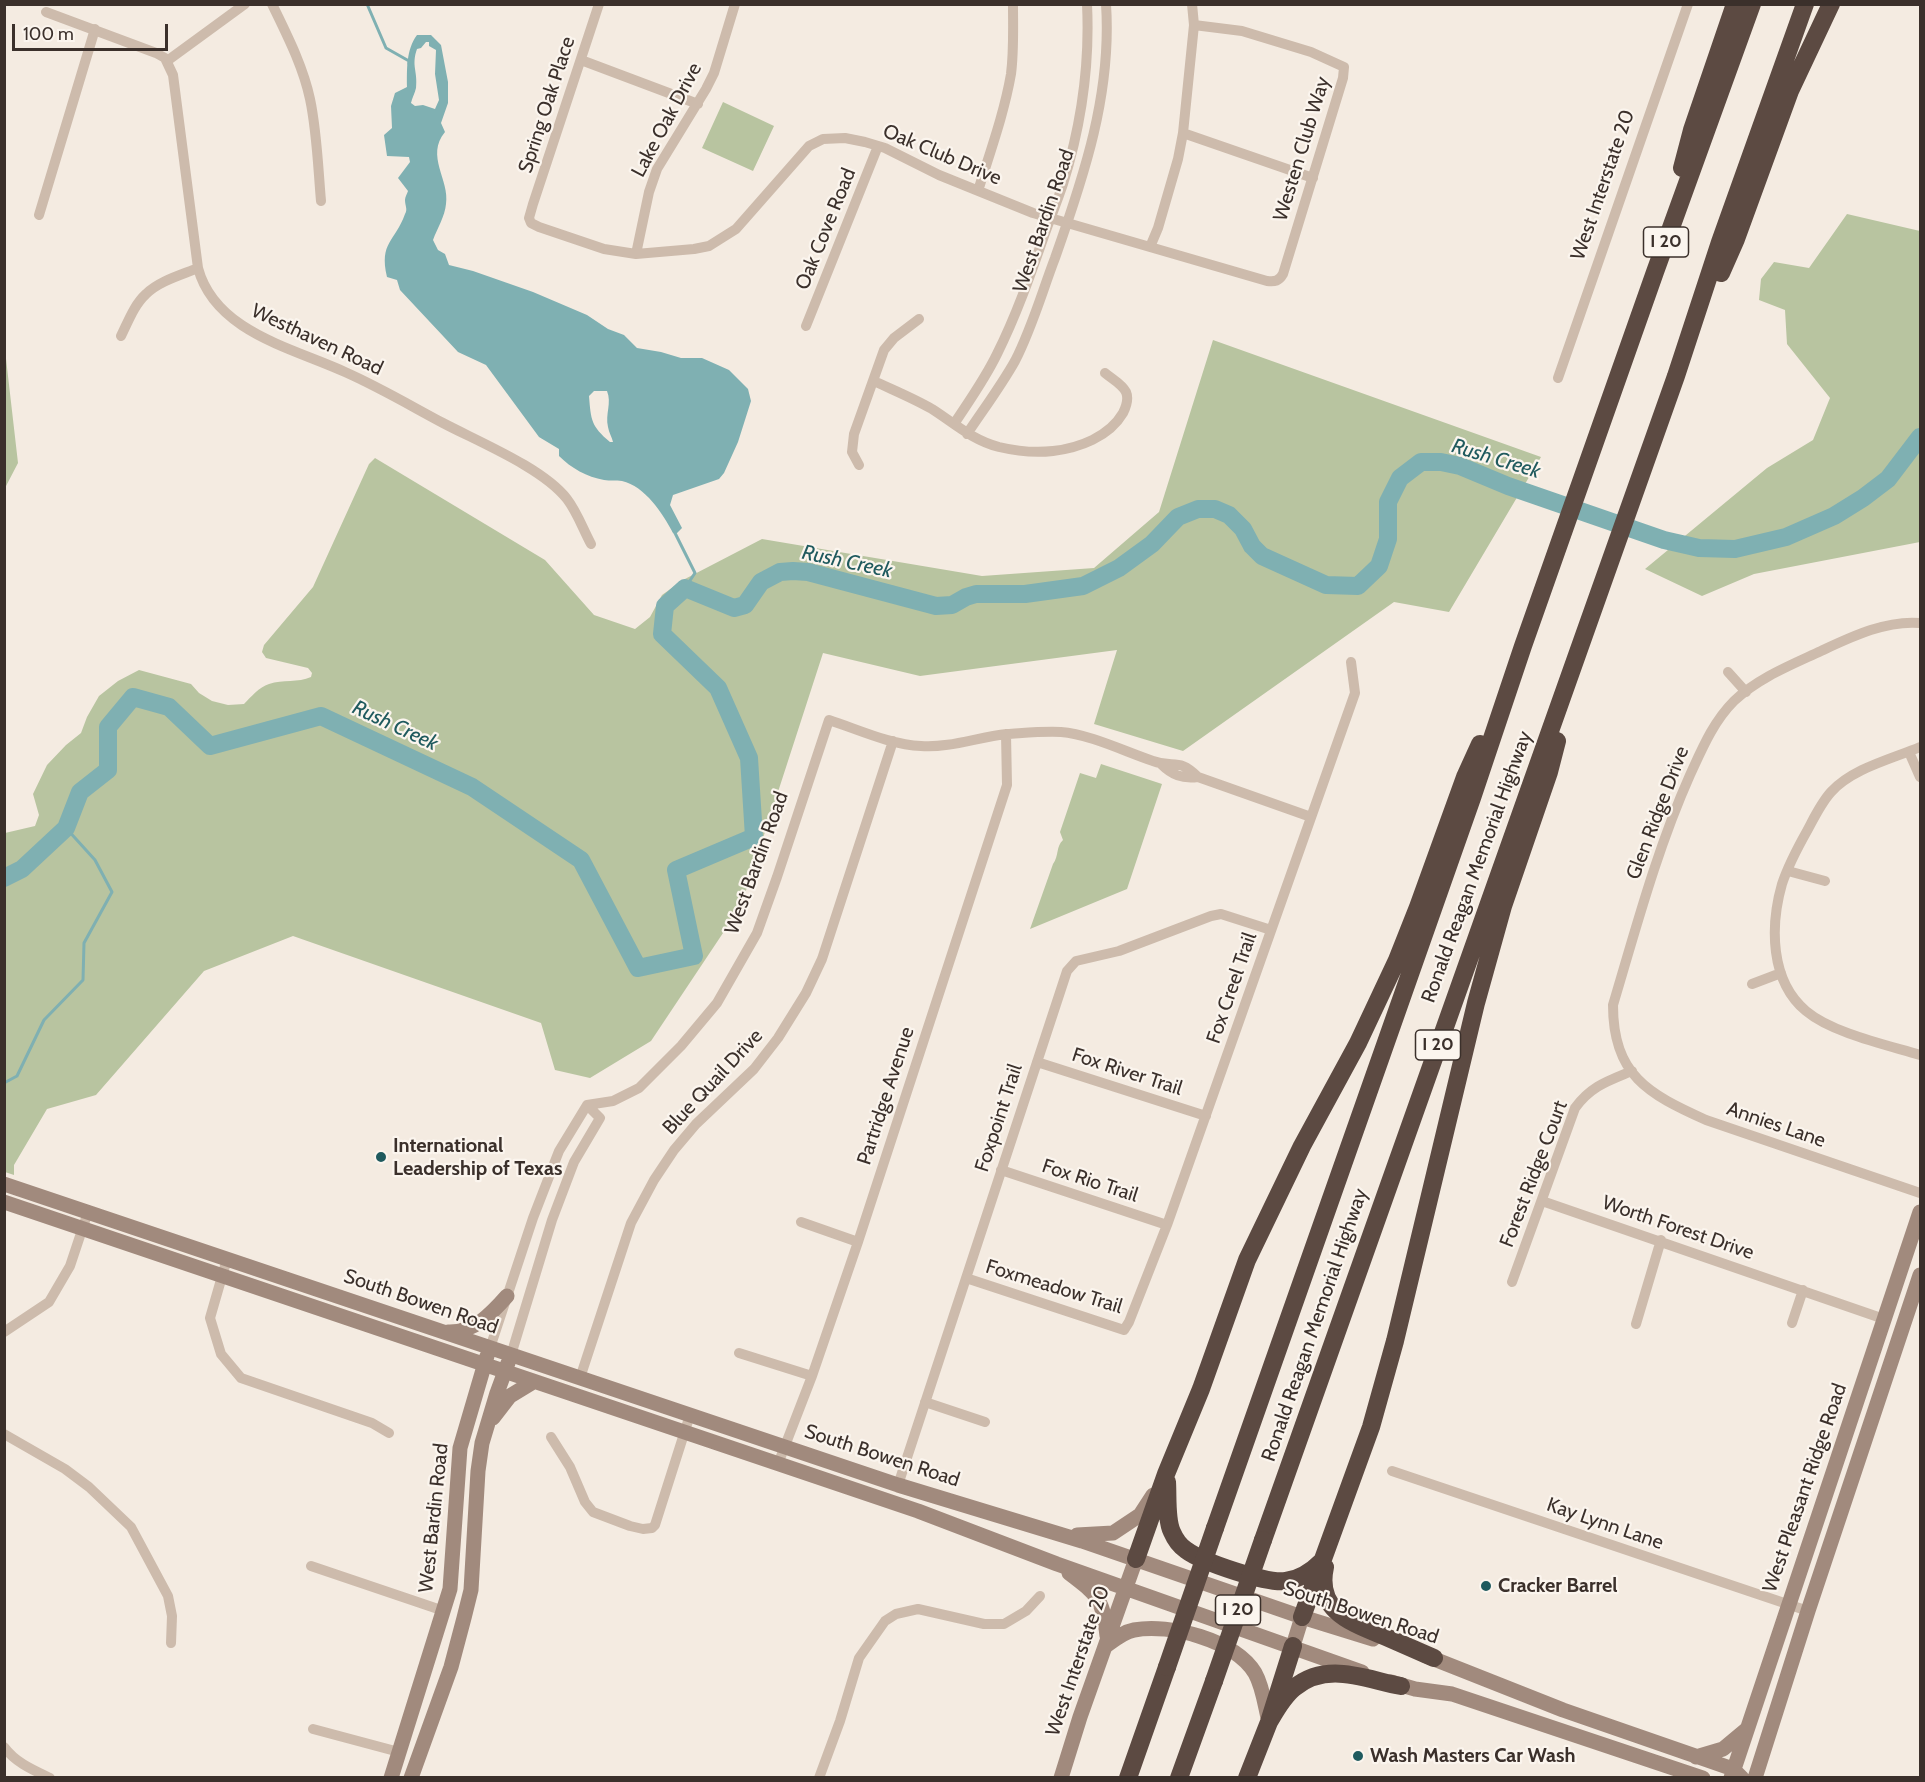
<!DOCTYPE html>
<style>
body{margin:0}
#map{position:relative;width:1925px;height:1782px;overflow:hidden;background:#f4ebe1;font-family:Cabin,sans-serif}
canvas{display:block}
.frame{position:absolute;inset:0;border:6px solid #3b302b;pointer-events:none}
.scale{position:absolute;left:12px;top:24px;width:156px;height:27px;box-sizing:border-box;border:3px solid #3b302b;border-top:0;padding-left:8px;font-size:18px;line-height:21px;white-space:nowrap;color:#3b302b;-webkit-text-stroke:4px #fbf5ee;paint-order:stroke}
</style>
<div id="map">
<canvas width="1925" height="1782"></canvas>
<div class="frame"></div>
<div class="scale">100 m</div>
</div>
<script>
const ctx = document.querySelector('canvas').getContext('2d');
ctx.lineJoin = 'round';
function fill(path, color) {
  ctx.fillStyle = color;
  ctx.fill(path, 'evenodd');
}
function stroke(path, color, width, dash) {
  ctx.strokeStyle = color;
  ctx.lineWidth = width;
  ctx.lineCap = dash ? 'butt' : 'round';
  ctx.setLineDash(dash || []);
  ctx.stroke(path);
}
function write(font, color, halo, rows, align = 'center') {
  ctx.font = font + ' Cabin,sans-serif';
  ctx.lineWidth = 4.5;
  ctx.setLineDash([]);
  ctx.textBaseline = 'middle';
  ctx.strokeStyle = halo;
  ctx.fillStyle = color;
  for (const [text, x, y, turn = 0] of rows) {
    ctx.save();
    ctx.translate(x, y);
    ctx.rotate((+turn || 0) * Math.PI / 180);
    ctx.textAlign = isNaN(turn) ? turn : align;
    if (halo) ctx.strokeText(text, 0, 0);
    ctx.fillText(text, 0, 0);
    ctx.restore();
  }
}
fill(new Path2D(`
 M723,102L774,126L753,171L702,148Z
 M1847,214L1920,231V542L1754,574L1702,596L1645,569L1767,468L1813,440L1830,398L1787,344L1785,310L1759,300L1761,279L1774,262L1809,268Z
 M1213,340L1541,457L1449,612L1394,602L1183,751L1094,724L1117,650L920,676L823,653L741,906L651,1041L590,1078L555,1070L541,1023L293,936L204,971L96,1095L47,1109L14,1165V1175L5,1172V833L35,826L39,815L33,794L47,765L66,745L81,733L87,717L99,696L118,681L139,670L191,684L199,693L212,701L228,705L244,704C251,697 259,687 269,684C283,679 298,683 311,677L312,673L308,668L266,658L262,652L264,645L313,587L369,464L375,458L545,560L594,615L635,629L650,617L662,595L683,580L762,539L982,576L1094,568L1159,512Z
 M5,350L18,463L5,488H4Z
 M1101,764L1162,784L1127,889L1030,929L1053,864C1059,856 1056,846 1063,840L1060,832L1080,773L1096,778Z`), '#b8c4a0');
fill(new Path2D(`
 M417,35H431L441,45L448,82V103L441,123L445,132C425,156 450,180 446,204C445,216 437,229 433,240L438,250L445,254L449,265L473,271L533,292L587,315L608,329L624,335L637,348L661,352L681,358H702L729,370L748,389L751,401L738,442L724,473L719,479L673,495L670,505L682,528L676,534L673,533C663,514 645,486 622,481C616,480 610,481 604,480C587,477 571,468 559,456V449L539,437L486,365L458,352L400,290L397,280L387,277C379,242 395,242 405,214C408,209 405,206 405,200C405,197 407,194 408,191L398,178L410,162L409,157L387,156L384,135L392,128L391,106L395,93L407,87C407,69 406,50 417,35ZM426,42H429V46L436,50L435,74L439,100L435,109L423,105L415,106L411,103C412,98 415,93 416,88C418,71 411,66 417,49L421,48ZM594,391H607C612,403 605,414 608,427C609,433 612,437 613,442H610C591,426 591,420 589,396Z`), '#7fb0b2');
stroke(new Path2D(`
 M367,4L386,48L409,61V64
 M674,531L695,573L685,588
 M4,1083L17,1076L44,1020L83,980L84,943L112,892L95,860L66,828`), '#7fb0b2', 3);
stroke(new Path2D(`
 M4,878L22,869L66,828L80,792L108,770V727L133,697L169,707L210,746L321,716L472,787L581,860L638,968L694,956L676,870L754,837L749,758L718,688L662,634L665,606L685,588L734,608L745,605L761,582L780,572L793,571L808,572L936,606L952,605L966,597L976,594H1025L1083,586L1119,568L1152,544L1178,517L1198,509H1215L1229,515L1243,529L1252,546L1262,556L1326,585L1358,586L1379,566L1388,539V502L1400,478L1421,462H1441L1460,466L1508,486L1664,540L1699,548L1735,549L1786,537L1834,516L1863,498L1888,479L1920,437`), '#7fb0b2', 18);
stroke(new Path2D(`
 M272,4C287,35 303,66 310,99C317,132 318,167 321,201
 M599,4L533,204L529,218L531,223L539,227L604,249L636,254L694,249L709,246L736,229L809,146L823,139L845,138L865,142L885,148L939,175L1033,213L1267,281C1275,282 1279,281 1283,274L1343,78L1344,67L1311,52L1242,31L1194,25
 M46,12L156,53L165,58L173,75L198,268C215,332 293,348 345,372C379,387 411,406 443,423C479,442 543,468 567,499C577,512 583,529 591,544
 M581,60L698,104
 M167,61L245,4
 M1183,133L1313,178
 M978,191C990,152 1004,114 1011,74C1014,51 1013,28 1013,4
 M39,215L95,29
 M1150,247L1158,228L1178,159L1183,133L1194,25L1192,4
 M636,254L649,192L657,169L706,89L714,73L735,4
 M806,326L878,146
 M121,336C128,322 134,305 146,294C159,281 181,275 198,268
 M1558,378L1688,4
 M874,381C893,390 913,398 932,409C954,423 972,440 999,447C1016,451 1035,453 1053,451C1079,448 1109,437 1123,413C1126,407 1129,399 1126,392C1122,384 1112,379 1105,373
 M954,424C969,401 985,379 997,354C1016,316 1030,276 1044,236C1050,219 1057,202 1063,184C1081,126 1090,65 1087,4
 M967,434C983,410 1001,386 1015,361C1032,328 1042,292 1055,258C1084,176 1112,93 1106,4
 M859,465L852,452L854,434L884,350L894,338L919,319
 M1920,623C1886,620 1851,637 1821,651C1791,665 1758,678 1734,701C1713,722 1702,749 1690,775C1657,849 1636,928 1613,1005C1613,1075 1648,1094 1706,1120L1920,1193
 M1728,672L1746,692
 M1920,747C1892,759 1853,768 1831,792C1821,803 1814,818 1807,831C1798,847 1788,866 1782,884C1770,926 1770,981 1806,1011C1832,1033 1887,1045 1920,1055
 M1909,752L1920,777
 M1161,764C1172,775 1182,779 1198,777L1311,817
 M1788,871L1825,881
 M1752,984L1781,973
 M1037,1062L1206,1116
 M1001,1170L1167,1225
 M1542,1201L1884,1319
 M801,1222L858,1242
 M227,1259L210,1318L221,1354L241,1378L372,1423L389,1433
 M966,1278L1124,1330L1129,1322L1167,1225L1355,693L1351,662
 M1512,1282L1575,1108C1591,1086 1608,1081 1632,1071
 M1792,1323L1803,1290
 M1636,1324L1661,1240
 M4,1332L49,1302L70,1266L88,1212
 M490,1348L533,1218L559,1151L587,1105L613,1101L639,1088L681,1046L717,1003L757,933L777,877L829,720C857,729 891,745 921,746C950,748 978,737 1007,734C1024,733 1044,731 1061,732C1089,734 1126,752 1153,761C1174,769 1178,757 1198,777
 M739,1353L812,1376
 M511,1355L552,1220L574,1162L600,1118L587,1105
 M580,1378L631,1223L654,1180L674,1150L696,1124L754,1069L778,1038L806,993L822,959L893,741
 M925,1402L985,1422
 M4,1434L65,1469L89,1487L131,1527L168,1596L172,1616L171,1643
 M551,1437L570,1467L585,1502L593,1512L630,1526L643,1529L652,1528L655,1525L690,1415
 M778,1464L812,1376L858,1242L1007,785L1006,734
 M1392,1471L1808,1611
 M898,1485L1067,971L1076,961L1119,951L1211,916L1221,914L1271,930
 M311,1566L444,1611
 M313,1729L399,1752
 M4,1747C16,1763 33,1770 50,1778
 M819,1778L840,1721L859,1658L885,1621L896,1614L918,1609L984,1624H1004L1026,1611L1040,1596`), '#cdbbac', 10);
stroke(new Path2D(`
 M4,1184L898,1485L1082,1541L1302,1617L1373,1639
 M4,1202L918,1511L1057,1564L1362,1672
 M448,1332C474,1333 492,1313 507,1296
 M493,1418L510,1396L533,1382
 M1077,1535L1113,1533L1140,1515L1153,1495
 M1069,1573C1098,1595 1103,1599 1107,1636
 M1106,1646C1114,1640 1123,1632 1134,1630C1169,1623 1235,1640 1255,1673C1263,1687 1265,1706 1269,1722
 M1293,1646L1302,1617
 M1424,1655L1563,1710L1733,1769L1742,1778
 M1391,1682L1415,1689L1452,1694L1703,1778
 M1696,1757L1723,1749L1747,1729
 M391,1778L450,1589L460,1448L487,1356
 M411,1778L451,1667L464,1618L471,1590L478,1471L482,1443L497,1393L508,1363
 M1061,1778L1080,1717L1136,1559
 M1731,1778L1920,1212
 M1755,1778L1808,1611L1920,1275`), '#a18a7d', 15);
stroke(new Path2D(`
 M1682,168L1692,130L1735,4
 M1721,273L1736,239L1790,91L1831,4
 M1167,1482C1168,1496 1166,1520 1172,1532C1175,1539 1180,1546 1186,1550C1202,1562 1267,1584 1286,1581C1300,1579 1312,1571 1322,1561
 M1215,1528L1472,798L1523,646L1655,272L1752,4
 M1263,1540L1676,376L1720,242L1805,4
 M1136,1559L1166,1474L1201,1389L1247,1260L1302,1146L1358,1043L1397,960L1418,907L1465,777L1480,744
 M1325,1567C1315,1612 1353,1623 1386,1637C1402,1644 1418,1651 1434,1658
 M1302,1617L1371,1427L1395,1341L1476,1003L1503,906L1549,772L1557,741
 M1269,1722C1276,1710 1283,1697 1294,1688C1327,1661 1364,1679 1401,1686
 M1128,1778L1167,1667
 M1179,1778L1214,1681
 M1247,1778L1269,1722L1293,1646`), '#5c4a42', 18);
stroke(new Path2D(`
 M1167,1667L1215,1528
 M1214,1681L1263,1540`), '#5c4a42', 18);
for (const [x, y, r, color] of [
 [381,1157,6,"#1f5a5e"],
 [1486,1586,6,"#1f5a5e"],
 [1358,1756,6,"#1f5a5e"]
]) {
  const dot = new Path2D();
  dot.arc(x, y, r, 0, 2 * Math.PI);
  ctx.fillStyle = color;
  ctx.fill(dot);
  stroke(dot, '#fbf5ee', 2);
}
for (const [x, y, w] of [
 [1666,242,45],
 [1438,1045,45],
 [1238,1610,45]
]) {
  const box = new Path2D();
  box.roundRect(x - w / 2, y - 15, w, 30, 4.5);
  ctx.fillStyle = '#fbf5ee';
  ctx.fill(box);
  stroke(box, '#3b302b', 1.5);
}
write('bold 18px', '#3b302b', null, [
 ["I 20",1666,242],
 ["I 20",1438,1045],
 ["I 20",1238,1610]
]);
write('20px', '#3b302b', '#fbf5ee', [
 ["Spring Oak Place",547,105,-72],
 ["Lake Oak Drive",667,120,-62],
 ["Westen Club Way",1302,149,-73],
 ["Oak Club Drive",942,155,23],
 ["West Interstate 20",1603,185,-71],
 ["West Bardin Road",1044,221,-71],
 ["Oak Cove Road",826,229,-68],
 ["Westhaven Road",317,340,25],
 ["Glen Ridge Drive",1658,813,-69],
 ["West Bardin Road",757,863,-70],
 ["Ronald Reagan Memorial Highway",1477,867,-70],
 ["Fox Creel Trail",1232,988,-71],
 ["Fox River Trail",1127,1072,18],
 ["Blue Quail Drive",713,1082,-47],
 ["Partridge Avenue",886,1096,-72],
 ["Foxpoint Trail",999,1118,-72],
 ["Annies Lane",1776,1125,19],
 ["Forest Ridge Court",1534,1174,-69],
 ["Fox Rio Trail",1090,1181,18],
 ["Worth Forest Drive",1678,1228,19],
 ["Foxmeadow Trail",1054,1287,17],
 ["South Bowen Road",421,1302,19],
 ["Ronald Reagan Memorial Highway",1315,1325,-71],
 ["South Bowen Road",882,1456,18],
 ["West Pleasant Ridge Road",1805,1488,-71],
 ["West Bardin Road",434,1518,-84],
 ["Kay Lynn Lane",1605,1524,19],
 ["South Bowen Road",1361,1613,18],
 ["West Interstate 20",1078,1661,-71]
]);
write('bold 20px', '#3b302b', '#fbf5ee', [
 ["International",393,1146],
 ["Leadership of Texas",393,1169],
 ["Cracker Barrel",1498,1586],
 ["Wash Masters Car Wash",1370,1756]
], 'left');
write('italic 21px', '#1f5a5e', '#fbf5ee', [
 ["Rush Creek",1496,459,17],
 ["Rush Creek",847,562,12],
 ["Rush Creek",395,726,25]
]);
</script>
